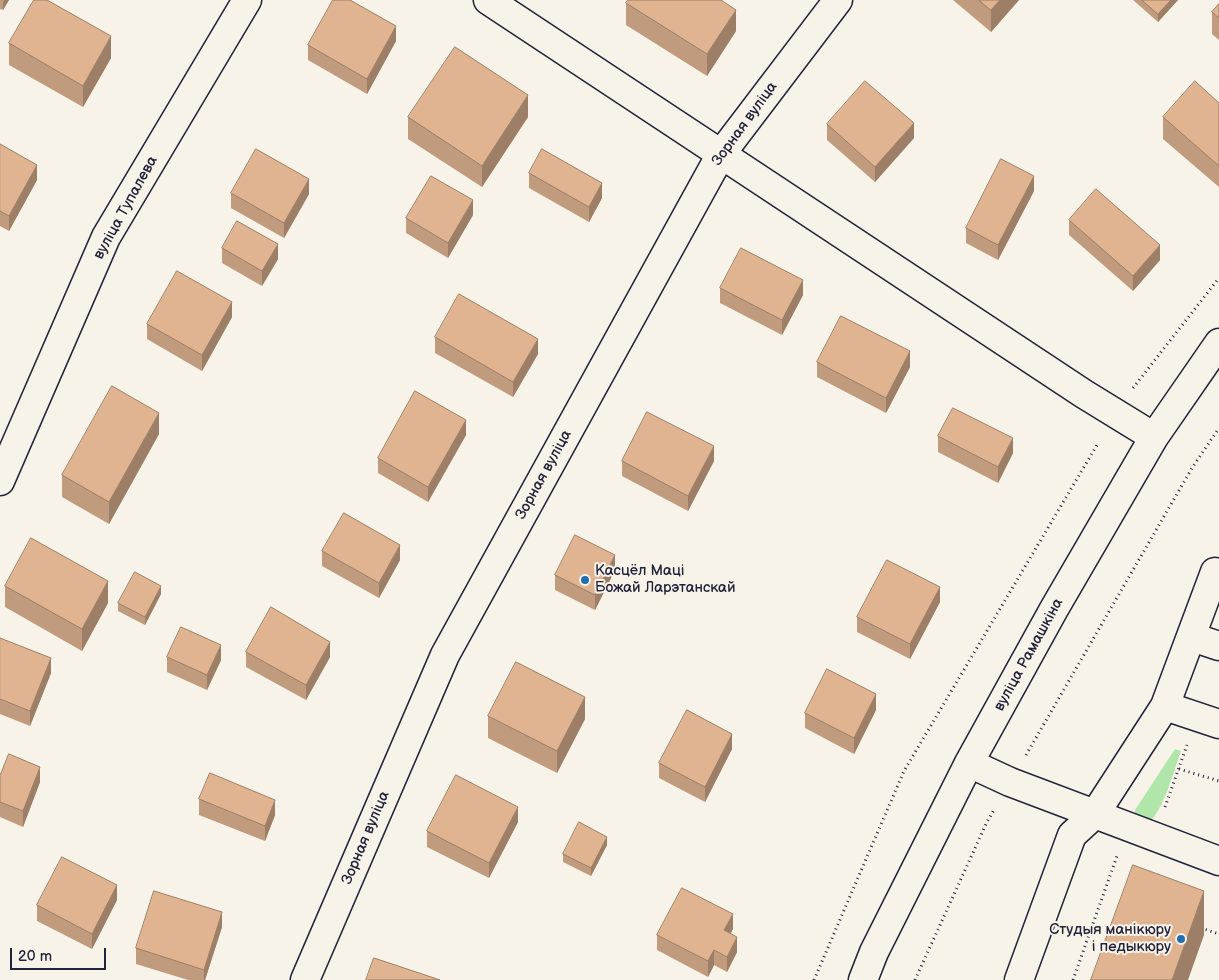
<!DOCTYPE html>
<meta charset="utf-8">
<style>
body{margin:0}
#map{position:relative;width:1219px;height:980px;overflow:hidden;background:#f7f3e8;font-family:"Balsamiq Sans",sans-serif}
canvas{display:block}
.scale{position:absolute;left:10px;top:948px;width:96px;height:22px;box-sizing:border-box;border:2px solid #22223b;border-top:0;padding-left:6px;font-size:15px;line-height:18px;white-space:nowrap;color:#22223b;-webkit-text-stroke:4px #f7f3e8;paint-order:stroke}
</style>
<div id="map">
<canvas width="1219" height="980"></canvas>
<div class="scale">20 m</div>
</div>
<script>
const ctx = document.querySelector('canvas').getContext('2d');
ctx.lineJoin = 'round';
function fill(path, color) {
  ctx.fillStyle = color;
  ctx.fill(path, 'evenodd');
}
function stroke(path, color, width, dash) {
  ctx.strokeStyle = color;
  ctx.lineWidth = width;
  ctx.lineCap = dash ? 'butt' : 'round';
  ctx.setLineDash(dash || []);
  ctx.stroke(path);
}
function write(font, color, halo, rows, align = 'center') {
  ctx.font = font + ' "Balsamiq Sans",sans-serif';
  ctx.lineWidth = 4;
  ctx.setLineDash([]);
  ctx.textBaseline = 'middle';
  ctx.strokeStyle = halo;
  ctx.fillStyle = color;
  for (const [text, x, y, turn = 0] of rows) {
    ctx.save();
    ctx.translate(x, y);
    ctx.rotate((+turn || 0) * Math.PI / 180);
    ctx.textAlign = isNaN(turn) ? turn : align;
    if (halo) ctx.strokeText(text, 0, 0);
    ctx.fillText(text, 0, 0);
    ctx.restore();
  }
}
fill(new Path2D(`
 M1175,749L1181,751C1175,767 1162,816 1147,823L1135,815V810Z`), '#b0e6a9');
const minor = new Path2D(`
 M488,0L1084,394L1154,437
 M0,481L106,237L247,0
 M1192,637L1219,646
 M1165,706L1219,724
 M969,763L1010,782L1219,861
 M305,980L445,655L721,154L838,0
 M863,980L874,952L969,763L1054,609L1154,437L1219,343
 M1019,980L1072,835L1095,814L1165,706L1215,572L1219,573`);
stroke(minor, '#22223b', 31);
stroke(new Path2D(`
 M1133,388L1219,278
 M1026,755L1192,468L1219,428
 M1179,769L1219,781
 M1165,807L1187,745
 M1201,928L1219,934
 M814,980L904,771L1097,445
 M915,980L986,824L995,808
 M1073,980L1117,856`), '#22223b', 3, [1, 4]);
stroke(minor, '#f7f3e8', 28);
fill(new Path2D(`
 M0,0H9L3,10L0,9Z
 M953,0H1019L991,32Z
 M1133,0H1178L1158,22Z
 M626,3L736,31L707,76L626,25Z
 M1219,4V40L1212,34V12Z
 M396,41L367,94L308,60V45Z
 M9,43L111,58L83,107L9,65Z
 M1219,103V187L1163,139V117Z
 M408,117H528L482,187L408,139Z
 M827,124L914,138L875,182L827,140Z
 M0,144L37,180L9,231L0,226Z
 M529,173L602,198L589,222L529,188Z
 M1034,191L998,260L966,243V228Z
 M231,193L309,194L284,238L231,208Z
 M473,215L448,258L406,233V218Z
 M1069,220L1160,260L1133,291L1069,235Z
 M222,248L278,259L262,286L222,263Z
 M720,288L803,295L782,335L720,303Z
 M232,317L202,371L147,339V324Z
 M435,337L538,354L513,397L435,353Z
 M817,362L910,367L886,413L817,377Z
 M159,434L109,524L62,497V475Z
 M466,435L428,502L378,473V458Z
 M938,436L1013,453L998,483L938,452Z
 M622,461H714L688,511L622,476Z
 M322,551L400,560L379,598L322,566Z
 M615,570L595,610L555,590V575Z
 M5,586L108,603L82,651L5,607Z
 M161,594L145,625L118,611V603Z
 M940,602L910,659L857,632V617Z
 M0,638L51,673L30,726L0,714Z
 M246,652L330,657L306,700L246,667Z
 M167,657L221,660L207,690L167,672Z
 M876,710L854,754L805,728V713Z
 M488,716L585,719L557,773L488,738Z
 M732,749L705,802L659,778V763Z
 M0,776L40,782L23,827L0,817Z
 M199,799L275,815L265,841L199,815Z
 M518,822L489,878L427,847V831Z
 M607,845L591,876L563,862V854Z
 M117,900L92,949L37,921V905Z
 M222,927L205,980H188L136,964V948Z
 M733,929L730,934L737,952L727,972L714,965L708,977L657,950V935Z`), '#c19b7d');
fill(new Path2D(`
 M4,0H9L3,10V3Z
 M1000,0H1019L991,32V10Z
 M1171,0H1178L1158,22V14Z
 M736,10V31L707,76V54Z
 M396,26V41L367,94V79Z
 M111,36V58L83,107V86Z
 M528,95V117L482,187V166Z
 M914,123V138L875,182V167Z
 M37,165V180L9,231V216Z
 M1034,176V191L998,260V245Z
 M309,179V194L284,238V223Z
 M602,183V198L589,222V207Z
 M473,200V215L448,258V243Z
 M278,244V259L262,286V271Z
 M1160,245V260L1133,291V276Z
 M803,280V295L782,335V320Z
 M232,302V317L202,371V355Z
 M538,339V354L513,397V382Z
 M910,351V367L886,413V398Z
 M159,413V434L109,524V502Z
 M466,420V435L428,502V487Z
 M1013,438V453L998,483V467Z
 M714,446V461L688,511V496Z
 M400,545V560L379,598V583Z
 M615,555V570L595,610V595Z
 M108,581V603L82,651V629Z
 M161,586V594L145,625V617Z
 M940,587V602L910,659V644Z
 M330,642V657L306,700V685Z
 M221,645V660L207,690V675Z
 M51,658V673L30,726V711Z
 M876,694V710L854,754V738Z
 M585,697V719L557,773V751Z
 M732,734V749L705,802V787Z
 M40,767V782L23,827V811Z
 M275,800V815L265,841V826Z
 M518,807V822L489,878V863Z
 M607,837V845L591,876V868Z
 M117,885V900L92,949V934Z
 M1204,891V935L1188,980H1172Z
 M222,912V927L205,980H204V970Z
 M733,914V929L724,946V930Z
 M737,937V952L727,972V957Z
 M714,950V965L708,977V961Z`), '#9d7e66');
const building = new Path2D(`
 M34,0H47L111,36L83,86L9,43Z
 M333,0H350L396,26L367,79L308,45Z
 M628,0H721L736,10L707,54L626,3Z
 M979,0H1000L991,10Z
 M1142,0H1171L1158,14Z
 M1219,4V18L1212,12Z
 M455,47L528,95L482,166L408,117Z
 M865,81L914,123L875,167L827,124Z
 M1195,81L1219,103V166L1163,117Z
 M0,144L37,165L9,216L0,211Z
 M256,149L309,179L284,223L231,193Z
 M542,149L602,183L589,207L529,173Z
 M1001,159L1034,176L998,245L966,228Z
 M431,176L473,200L448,243L406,218Z
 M1096,189L1160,245L1133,276L1069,220Z
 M237,221L278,244L262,271L222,248Z
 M741,248L803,280L782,320L720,288Z
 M177,271L232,302L202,355L147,324Z
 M459,294L538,339L513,382L435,337Z
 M841,316L910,351L886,398L817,362Z
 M112,386L159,413L109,502L62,475Z
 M415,391L466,420L428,487L378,458Z
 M953,408L1013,438L998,467L938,436Z
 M647,412L714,446L688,496L622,461Z
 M344,513L400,545L379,583L322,551Z
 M575,535L615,555L595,595L555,575Z
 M31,538L108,581L82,629L5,586Z
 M887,560L940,587L910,644L857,617Z
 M135,572L161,586L145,617L118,603Z
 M271,607L330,642L306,685L246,652Z
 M181,627L221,645L207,675L167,657Z
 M0,638L51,658L30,711L0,699Z
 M516,662L585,697L557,751L488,716Z
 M827,669L876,694L854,738L805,713Z
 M687,710L732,734L705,787L659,763Z
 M9,754L40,767L23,811L0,802V776Z
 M210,773L275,800L265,826L199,799Z
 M456,775L518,807L489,863L427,831Z
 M579,822L607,837L591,868L563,854Z
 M62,857L117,885L92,934L37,905Z
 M1133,865L1204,891L1172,980H1091Z
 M682,888L733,914L724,930L737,937L727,957L714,950L708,961L657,935Z
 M154,891L222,912L204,970L136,948Z
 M374,958L440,980H366Z`);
fill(building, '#e0b491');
stroke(building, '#9d7e66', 1);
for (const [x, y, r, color] of [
 [585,580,5,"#1f6fb2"],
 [1181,939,5,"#1f6fb2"]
]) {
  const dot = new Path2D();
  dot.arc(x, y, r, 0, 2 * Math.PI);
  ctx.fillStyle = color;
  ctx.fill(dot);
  stroke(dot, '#f7f3e8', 2);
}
write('15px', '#22223b', '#f7f3e8', [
 ["Зорная вуліца",745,124,-54],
 ["вуліца Тупалева",126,208,-61],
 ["Зорная вуліца",544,475,-61],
 ["вуліца Рамашкіна",1029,655,-61],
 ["Зорная вуліца",366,838,-67]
]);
write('15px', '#22223b', '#f7f3e8', [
 ["Касцёл Маці",595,571],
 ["Божай Ларэтанскай",595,588],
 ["Студыя манікюру",1171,930,"right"],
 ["і педыкюру",1171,947,"right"]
], 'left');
</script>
